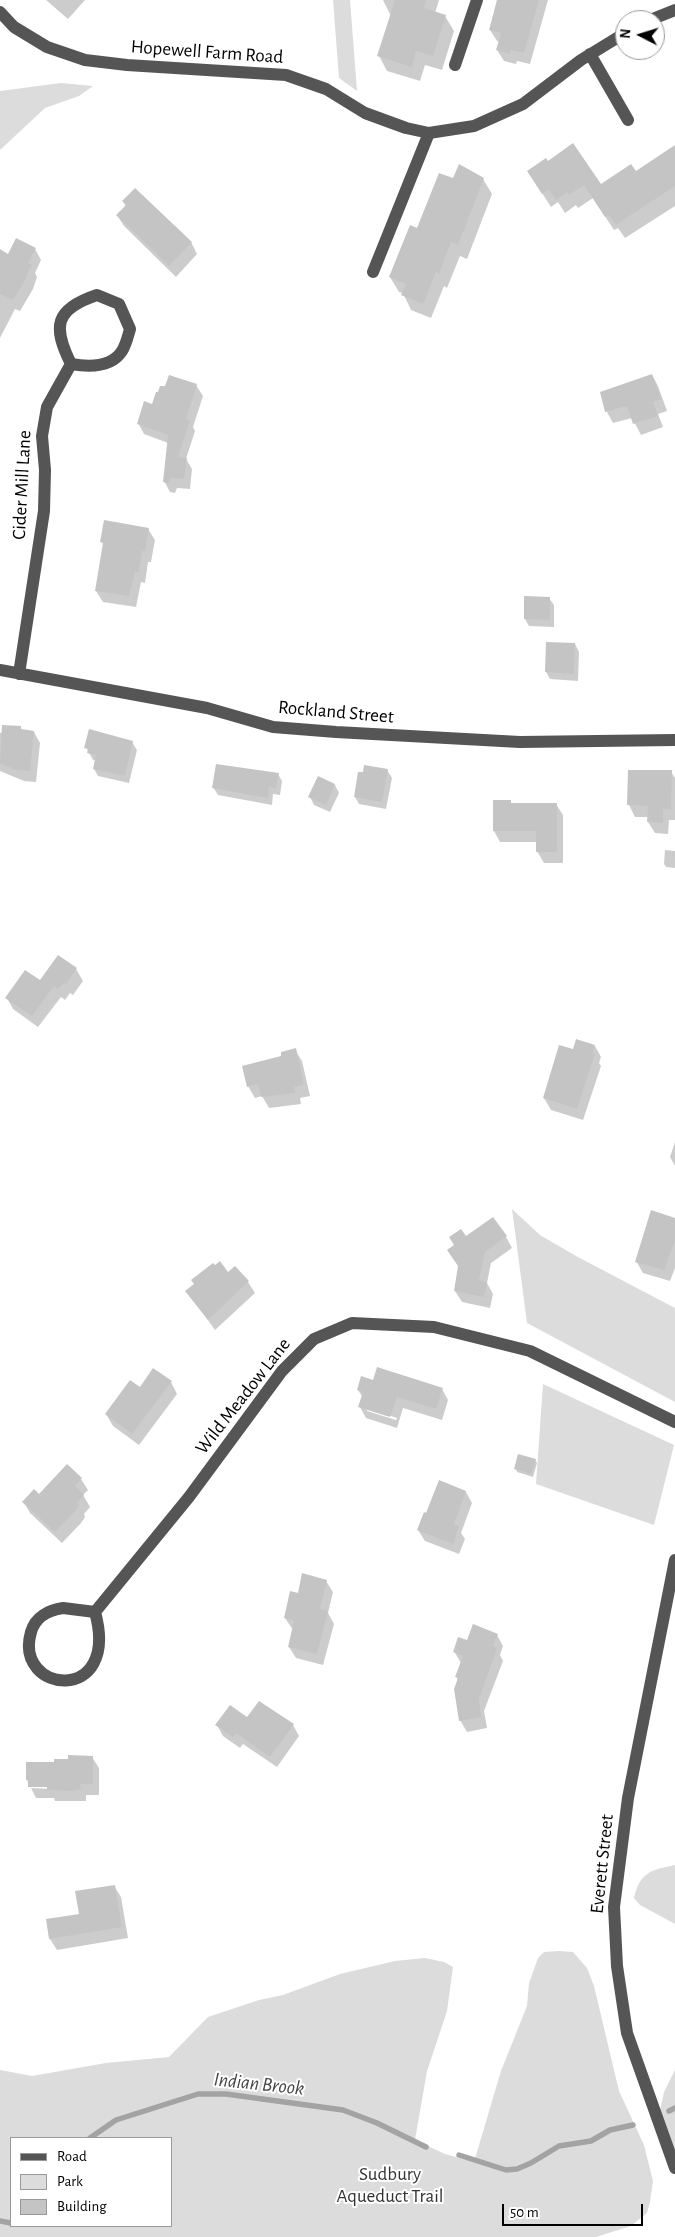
<!DOCTYPE html>
<style>
body{margin:0}
#map{position:relative;width:675px;height:2237px;overflow:hidden;background:#fff;font-family:"Alegreya Sans",sans-serif}
canvas{display:block}
.legend{position:absolute;left:10px;top:2137px;width:162px;height:90px;box-sizing:border-box;background:#fff;border:1px solid #999;margin:0;padding:6px 9px;list-style:none;font-size:15px;color:#000}
.legend li{display:flex;align-items:center;gap:10px;height:25px}
.legend b{width:25px;border:1px solid #999}
.north{position:absolute;left:615px;top:10px;width:50px;height:50px;box-sizing:border-box;background:#fff;border:1px solid #999;border-radius:50%;rotate:275deg;font-size:14px;font-weight:700;line-height:20px;text-align:center;color:#000}
.north::after{content:'';display:block;margin:auto;width:18px;height:22px;background:#000;clip-path:polygon(50% 0,100% 100%,50% 72%,0 100%)}
.scale{position:absolute;left:502px;top:2204px;width:141px;height:22px;box-sizing:border-box;border:2px solid #000;border-top:0;padding-left:6px;font-size:15px;line-height:18px;white-space:nowrap;color:#000;-webkit-text-stroke:4px #fff;paint-order:stroke}
</style>
<div id="map">
<canvas width="675" height="2237"></canvas>
<ul class="legend">
<li><b style="height:6px;background:#555"></b>Road</li>
<li><b style="height:14px;background:#dcdcdc"></b>Park</li>
<li><b style="height:14px;background:#c4c4c4"></b>Building</li>
</ul>
<div class="north">N</div>
<div class="scale">50 m</div>
</div>
<script>
const ctx = document.querySelector('canvas').getContext('2d');
ctx.lineJoin = 'round';
function fill(path, color) {
  ctx.fillStyle = color;
  ctx.fill(path, 'evenodd');
}
function stroke(path, color, width, dash) {
  ctx.strokeStyle = color;
  ctx.lineWidth = width;
  ctx.lineCap = dash ? 'butt' : 'round';
  ctx.setLineDash(dash || []);
  ctx.stroke(path);
}
function write(font, color, halo, rows, align = 'center') {
  ctx.font = font + ' "Alegreya Sans",sans-serif';
  ctx.lineWidth = 4;
  ctx.setLineDash([]);
  ctx.textBaseline = 'middle';
  ctx.strokeStyle = halo;
  ctx.fillStyle = color;
  for (const [text, x, y, turn = 0] of rows) {
    ctx.save();
    ctx.translate(x, y);
    ctx.rotate((+turn || 0) * Math.PI / 180);
    ctx.textAlign = isNaN(turn) ? turn : align;
    if (halo) ctx.strokeText(text, 0, 0);
    ctx.fillText(text, 0, 0);
    ctx.restore();
  }
}
fill(new Path2D(`
 M333,0H350L357,91L339,78Z
 M61,83L93,86L79,96L45,108L0,150V91Z
 M512,1209L540,1235L576,1256L675,1308V1402L527,1323Z
 M543,1384L674,1445L654,1525L536,1484Z
 M675,1865V1924L640,1905L634,1898C640,1872 651,1870 675,1865Z
 M559,1951L573,1952L587,1968L594,1986L619,2091L644,2145L653,2181L650,2202L647,2213L631,2226L596,2237H0V2070L32,2076L106,2063L169,2057L208,2017L259,2000L283,1995L340,1974L395,1961L425,1958L444,1962L453,1967L447,2011L427,2071L415,2140L445,2154L474,2162L501,2071L527,2006L529,1983L538,1958L544,1952ZM11,2138H171V2226H11Z
 M675,2070V2151L658,2120L664,2092Z`), '#dcdcdc');
fill(new Path2D(`
 M46,0H85L68,19Z
 M383,0H439L435,13L445,16L454,31L442,70L425,65L420,81L387,71L379,56L391,16Z
 M498,0H548L530,64L517,61L516,64L504,61L497,50L499,42L497,41L490,30Z
 M675,147V206L625,238L618,228L614,230L593,198L578,208L576,205L565,213L558,202L551,207L537,185L547,162L600,186L635,173Z
 M483,179L492,194L467,259L460,256L447,288L444,286L431,318L411,310L403,293L399,292L390,277L454,180Z
 M123,201L191,242L197,254L176,277L124,226L117,215L126,206Z
 M35,249L41,260L35,273L37,277L33,289L20,311L15,309L0,338V255H9Z
 M652,375L658,386L667,411L658,414L663,427L641,435L632,418L613,423L607,412L601,393Z
 M196,385L203,396L193,427L195,431L186,459L192,469L190,489L177,488L175,493L170,492L164,481L168,443L144,434L138,423L153,406Z
 M148,529L155,540L151,562H148L145,583L141,582L136,607L103,602L96,591L104,546L102,542Z
 M549,598L554,605V627L529,626L525,619Z
 M575,644L579,652L578,681L550,679L546,672Z
 M20,727L23,731L34,732L40,743L36,782L24,781L0,771V733Z
 M132,742L137,750L129,783L98,776L94,769L96,761L93,760L86,747Z
 M387,770L392,778L386,809L359,804L355,797Z
 M629,771L671,772L675,778V820H669L668,834L655,833L648,822V817H635L629,805Z
 M278,774L282,781L280,795L273,794L272,805L218,795L213,787Z
 M318,778L335,785L339,793L330,812L314,805L310,797Z
 M510,801L512,804H556L563,815V863H544L537,851V842H500L494,831Z
 M665,850L675,851V868L666,867L664,864Z
 M76,969L83,981L73,995L70,993L65,1000L61,997L38,1027L13,1009L7,998Z
 M595,1046L601,1057L599,1063L601,1066L583,1120L551,1110L544,1098L573,1051Z
 M295,1050L302,1061L310,1096L300,1098L301,1104L269,1108L262,1096L255,1098L248,1086L283,1057Z
 M675,1142V1166L670,1157Z
 M675,1219V1268L670,1281L643,1273L636,1261Z
 M506,1237L512,1248L491,1263L487,1283L493,1294L490,1308L462,1302L455,1291L466,1238Z
 M235,1268L248,1282L255,1293L215,1330L187,1291L228,1274Z
 M374,1381L442,1389L448,1400L442,1420L403,1408L397,1428L366,1418L360,1407L363,1398L358,1390ZM367,1408L397,1418L396,1420L367,1411Z
 M171,1382L177,1394L139,1445L113,1426L106,1414L140,1389Z
 M535,1460L537,1463L533,1477L517,1472L515,1468Z
 M67,1466L81,1479L88,1490L83,1495L90,1507L84,1514L85,1517L81,1523L62,1543L30,1513L24,1502L39,1495Z
 M466,1492L472,1503L461,1533L465,1539L459,1554L425,1541L418,1530L427,1515Z
 M326,1581L333,1592L328,1613L334,1624L323,1665L296,1658L289,1647L293,1630L285,1618L298,1594Z
 M497,1635L503,1646L500,1655L503,1661L484,1711L487,1728L467,1732L460,1720L457,1677L461,1663L454,1651L467,1642Z
 M248,1718L293,1725L299,1736L277,1767L243,1744L240,1748L223,1736L217,1725Z
 M92,1757L99,1768V1795H86V1801H55L54,1798H36L27,1780V1764H55ZM31,1786H54V1789L31,1788Z
 M114,1886L121,1897L128,1938L57,1950L50,1939L47,1921L81,1915Z`), '#0003');
stroke(new Path2D(`
 M669,2111L675,2108
 M90,2138L116,2120L198,2094H226L343,2110L377,2123L426,2147
 M459,2155L506,2170L517,2169L531,2163L559,2146L591,2141L610,2130L633,2125
 M0,2221L11,2223`), '#a3a3a3', 5.5);
fill(new Path2D(`
 M395,0H426L424,8L446,15L433,56L416,51L412,67L377,56Z
 M497,0H539L524,53L511,50L510,54L496,50L501,33L489,30Z
 M573,143L601,184L631,164L636,171L675,145V186L616,225L609,215L605,217L584,185L569,195L567,192L556,200L549,189L542,194L527,171L546,158L548,161Z
 M459,164L484,178L458,245L451,242L439,274L436,272L423,304L401,295L406,284L389,277L410,225L417,228L439,173L453,178Z
 M135,188L192,242L169,266L116,215L126,205L122,201Z
 M16,238L36,248L28,263L32,265L26,276L27,277L13,300L0,294V249L8,254Z
 M652,374L661,399L653,402L658,416L633,424L627,406L605,412L600,392Z
 M169,375L197,384L186,419L190,420L178,457L187,458L184,479L171,478L169,483L163,482L168,435L137,424L144,401L152,404L156,392H158L160,386H165Z
 M104,520L149,528L145,551H142L139,572H135L129,596L95,591L103,543L100,542Z
 M524,596L550,597V620L524,619Z
 M546,642L575,643L574,674L545,672Z
 M2,725L21,726V729L34,731L30,771L16,770L0,763Z
 M89,729L133,741L125,776L93,769L96,755L87,753L88,749L84,748Z
 M216,764L279,773L276,788L269,787L268,798L212,788Z
 M364,765L388,769L382,802L354,797L358,772H363Z
 M628,770H672L671,809H663V823L647,822L648,806L627,805Z
 M318,776L335,784L326,805L308,797Z
 M493,800H511V803H557V852H536V831H493Z
 M58,955L77,968L66,984L64,983L58,989L54,986L32,1016L5,998L25,970L40,980Z
 M576,1039L595,1045L593,1053L595,1054L577,1109L543,1098L559,1045L573,1049Z
 M296,1048L304,1085L294,1087L296,1093L261,1097L258,1084L247,1087L242,1066L281,1056V1052Z
 M651,1210L675,1218V1241L664,1270L635,1262Z
 M493,1217L507,1236L485,1252L479,1280L487,1282L484,1297L454,1291L458,1266L447,1250L454,1245L449,1237L461,1229L466,1236Z
 M220,1261L228,1272L235,1266L249,1281L208,1320L185,1291L194,1284L191,1280L213,1263L215,1265Z
 M377,1367L443,1388L436,1409L397,1397L390,1417L358,1407L363,1392L357,1390L361,1376L373,1380Z
 M153,1368L172,1381L132,1434L105,1414L130,1380L140,1387Z
 M518,1454L536,1459L531,1474L514,1469Z
 M67,1464L82,1478L75,1486L84,1495L77,1503L79,1505L75,1511L55,1532L22,1502L34,1489L39,1494Z
 M439,1480L466,1491L454,1524L459,1526L453,1544L417,1530L424,1512L426,1513Z
 M302,1573L327,1580L320,1609L328,1611L317,1654L288,1647L294,1621L284,1618L290,1591L298,1593Z
 M473,1624L498,1634L493,1646L497,1648L479,1699L481,1717L459,1721L454,1689L458,1678L455,1677L463,1656L453,1652L458,1637L467,1640Z
 M259,1701L294,1724L270,1757L236,1733L233,1737L215,1725L230,1705L247,1717Z
 M68,1755L93,1756V1784H80L81,1789L71,1791L47,1790V1787H28V1780H26V1762H54V1759H68Z
 M115,1885L122,1927L49,1939L46,1919L79,1914L75,1891Z`), '#c4c4c4');
stroke(new Path2D(`
 M0,12L14,27L47,47L85,60L127,65L286,75L326,89L365,113L406,128L429,133L474,126L523,104L581,60L625,33
 M650,20L675,10
 M590,54L628,120
 M455,65L477,0
 M373,272L429,133
 M0,670L207,708L273,727L336,732L520,742L675,740
 M19,674L44,511L45,470L42,436L47,407L71,364C88,367 111,368 122,351C126,345 128,336 130,329L119,304L97,295C55,309 52,326 71,364
 M675,1560L628,1798L614,1907L617,1966L627,2033L675,2168
 M63,1608L95,1612C121,1706 13,1694 31,1632C35,1617 49,1610 63,1608Z
 M95,1612L189,1497L282,1371L314,1339L352,1323L434,1327L530,1351L675,1422`), '#555', 12);
write('19px', '#000', '#fff', [
 ["Hopewell Farm Road",207,52,4],
 ["Cider Mill Lane",22,485,-87],
 ["Rockland Street",336,712,5],
 ["Wild Meadow Lane",243,1396,-52],
 ["Everett Street",602,1864,-84]
]);
write('19px', '#333', '#fff', [
 ["Sudbury",390,2174],
 ["Aqueduct Trail",390,2196]
]);
write('italic 20px', '#444', '#fff', [
 ["Indian Brook",259,2084,6]
]);
</script>
